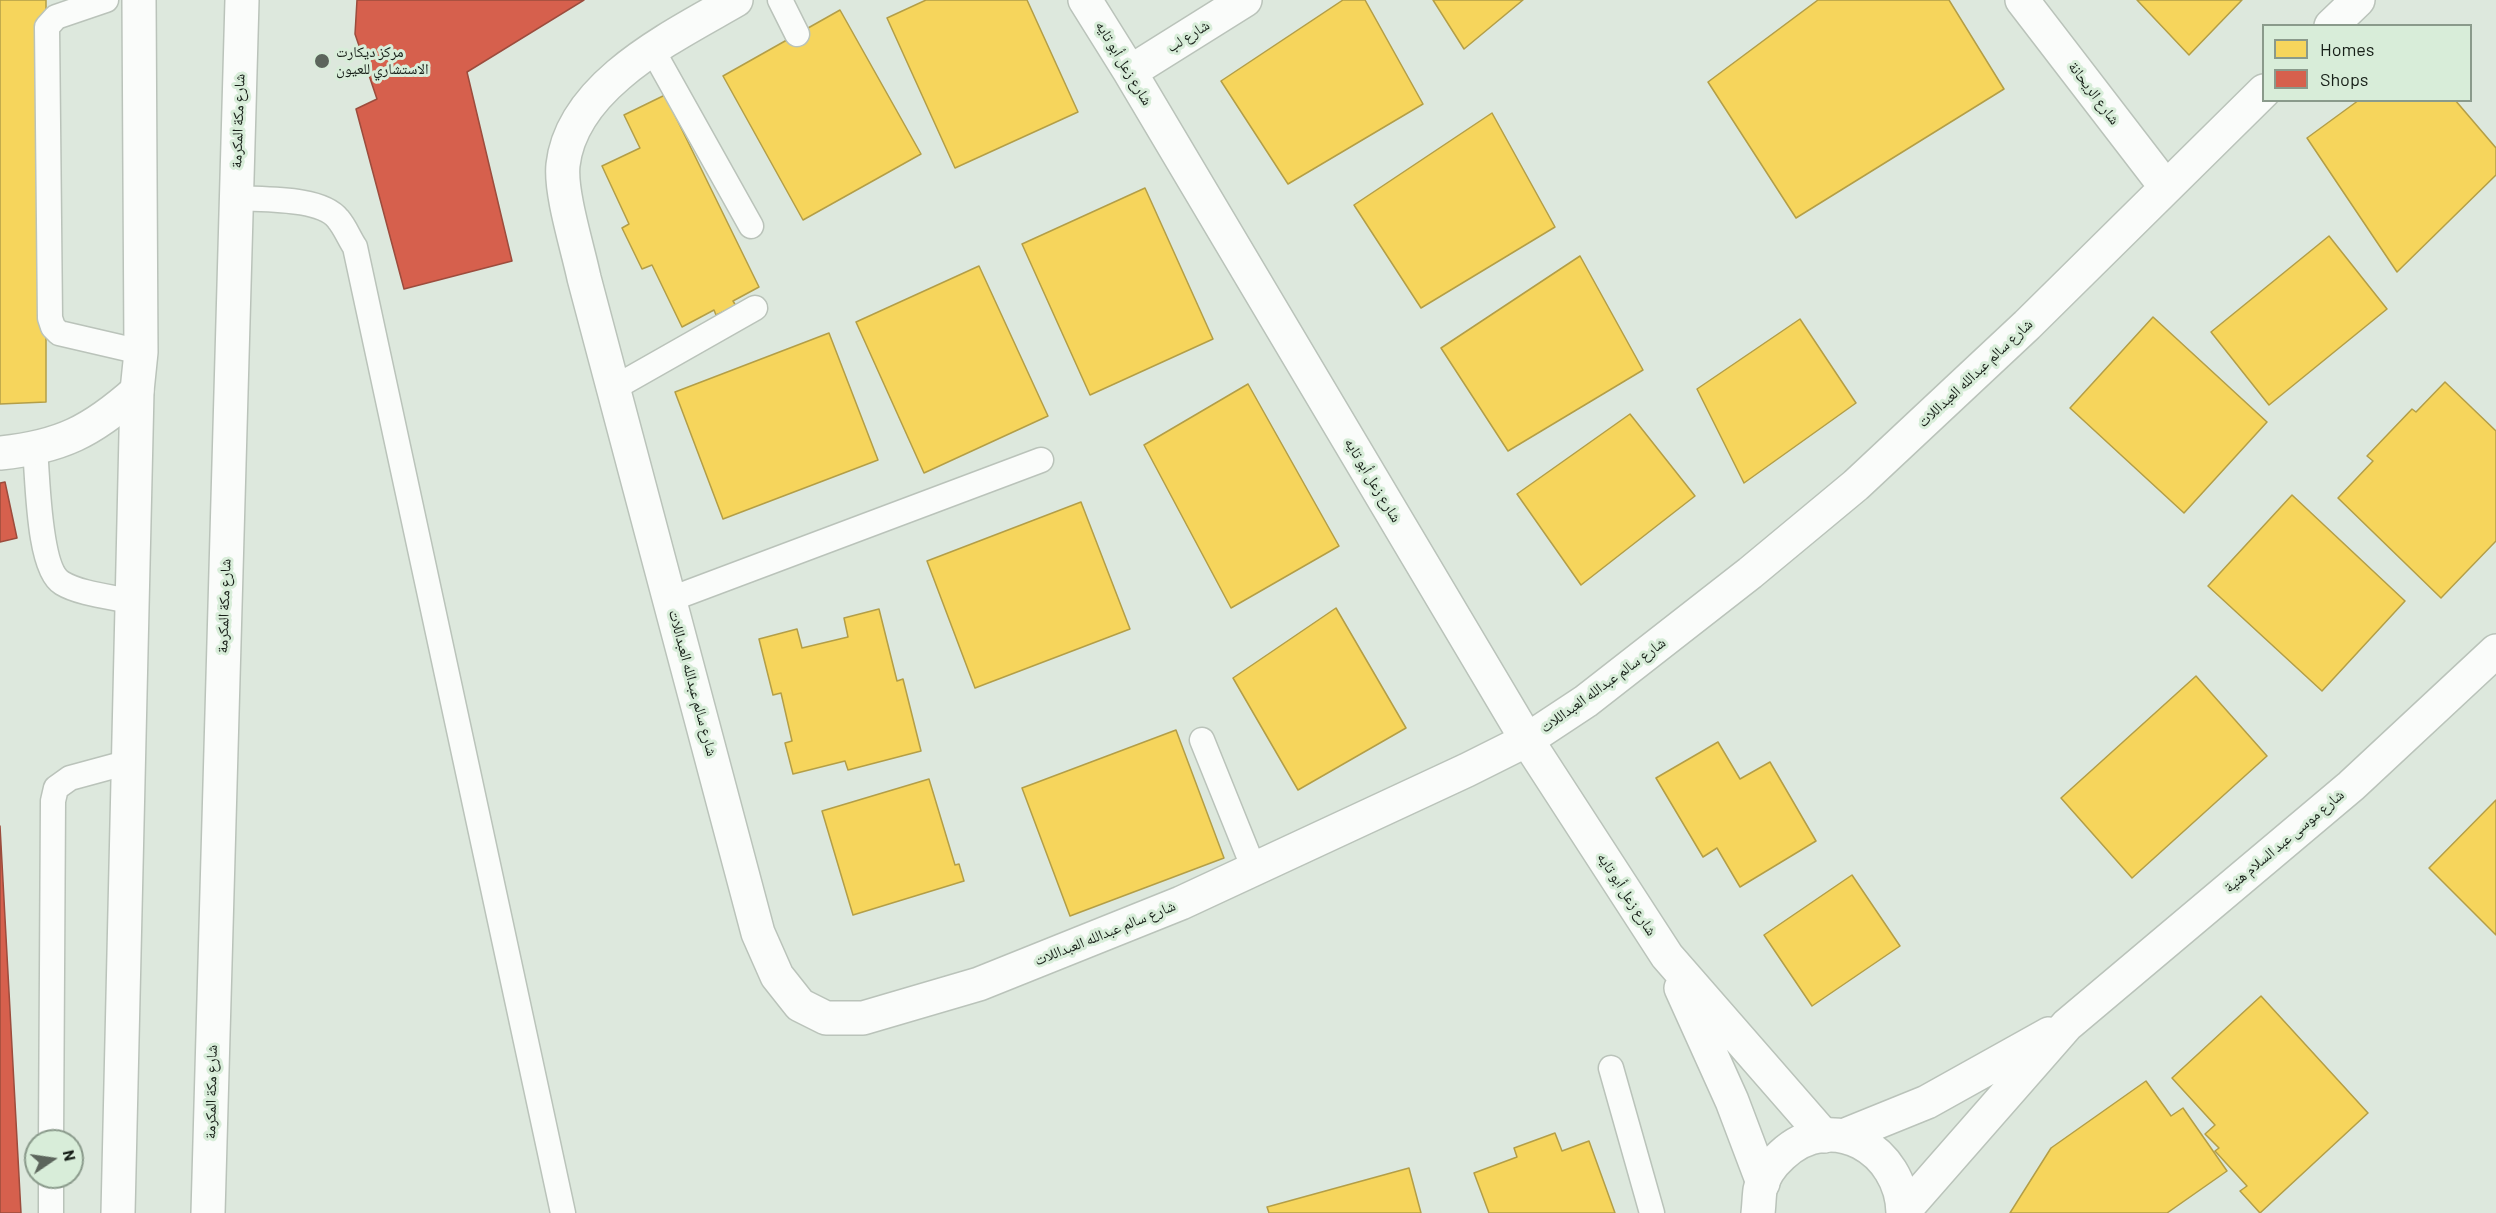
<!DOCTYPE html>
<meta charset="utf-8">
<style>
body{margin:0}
#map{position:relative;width:2496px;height:1213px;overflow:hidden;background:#dde8dd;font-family:Barlow,sans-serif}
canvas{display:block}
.legend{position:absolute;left:2262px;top:24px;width:210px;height:78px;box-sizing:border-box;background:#d8edd9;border:2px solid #8a9a8b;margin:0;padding:8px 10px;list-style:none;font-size:18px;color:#161e17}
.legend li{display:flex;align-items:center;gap:12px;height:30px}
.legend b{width:30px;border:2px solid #8a9a8b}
.north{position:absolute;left:24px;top:1129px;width:60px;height:60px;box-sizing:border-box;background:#d8edd9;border:2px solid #8a9a8b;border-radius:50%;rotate:77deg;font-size:16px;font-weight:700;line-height:24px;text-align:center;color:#161e17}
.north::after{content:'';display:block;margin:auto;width:21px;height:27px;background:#5c655c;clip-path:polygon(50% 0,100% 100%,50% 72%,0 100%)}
</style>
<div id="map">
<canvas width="2496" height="1213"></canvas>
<ul class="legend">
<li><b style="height:16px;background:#f6d55c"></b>Homes</li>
<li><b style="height:16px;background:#d6604d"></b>Shops</li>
</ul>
<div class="north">N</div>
</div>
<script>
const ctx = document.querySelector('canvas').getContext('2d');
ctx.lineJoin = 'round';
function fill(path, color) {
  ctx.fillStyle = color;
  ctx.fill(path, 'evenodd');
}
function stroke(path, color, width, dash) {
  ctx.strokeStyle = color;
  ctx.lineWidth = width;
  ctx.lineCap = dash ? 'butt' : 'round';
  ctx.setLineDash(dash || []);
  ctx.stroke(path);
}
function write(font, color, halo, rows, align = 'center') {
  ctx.font = font + ' Barlow,"Noto Naskh Arabic",sans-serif';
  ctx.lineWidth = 6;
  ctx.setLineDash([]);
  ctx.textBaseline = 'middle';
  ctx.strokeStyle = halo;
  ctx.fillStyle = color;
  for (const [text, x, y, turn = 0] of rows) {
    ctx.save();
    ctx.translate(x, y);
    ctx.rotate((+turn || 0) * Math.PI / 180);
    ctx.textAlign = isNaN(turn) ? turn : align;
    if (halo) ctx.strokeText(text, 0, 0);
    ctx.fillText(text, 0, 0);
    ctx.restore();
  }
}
const homes = new Path2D(`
 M0,0H46V402L0,404Z
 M926,0H1027L1078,112L955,168L887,18Z
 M1343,0H1365L1423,104L1288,184L1221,81Z
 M1433,0H1523L1464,49Z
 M1818,0H1949L2004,89L1796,218L1708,82Z
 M2137,0H2242L2189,55Z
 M840,10L921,154L803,220L723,76Z
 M665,95L759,287L733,301L736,306L716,315L714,310L682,327L652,265L642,269L622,228L629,224L602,166L640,148L624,115Z
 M2359,100H2455L2496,148V175L2397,272L2307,138Z
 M1492,113L1555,227L1421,308L1354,205Z
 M1145,188L1213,339L1090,395L1022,244Z
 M2329,236L2387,309L2269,405L2211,332Z
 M1580,256L1643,370L1508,451L1441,348Z
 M979,266L1048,416L924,473L856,322Z
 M2153,317L2267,422L2184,513L2070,408Z
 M1800,319L1856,403L1744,483L1697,389Z
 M829,333L878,460L723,519L675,392Z
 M2445,382L2496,431V541L2441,598L2338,498L2373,461L2367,456L2412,409L2416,412Z
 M1248,384L1339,546L1231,608L1144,445Z
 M1630,414L1695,496L1581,585L1517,494Z
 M2292,495L2405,601L2322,691L2208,586Z
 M1081,502L1130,629L975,688L927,561Z
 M1336,608L1406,728L1298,790L1233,678Z
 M879,609L897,681L903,679L921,751L848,770L845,761L793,774L785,743L792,741L781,693L773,695L759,639L797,629L802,648L848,637L844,618Z
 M2196,676L2267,756L2132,878L2061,798Z
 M1176,730L1224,858L1070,916L1022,788Z
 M1718,742L1740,779L1770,762L1816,841L1740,887L1717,848L1703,857L1656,778Z
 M929,779L955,865L959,864L964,881L853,915L822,811Z
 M2496,800V935L2429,868Z
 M1852,875L1900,946L1812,1006L1764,935Z
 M2261,996L2368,1113L2260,1213L2240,1191L2247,1186L2215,1151L2219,1148L2205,1134L2215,1125L2172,1078Z
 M2146,1081L2171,1116L2183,1108L2227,1171L2167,1213H2010L2051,1148Z
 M1555,1133L1562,1151L1589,1141L1615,1213H1489L1474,1173L1517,1157L1514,1148Z
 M1409,1168L1421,1213H1269L1267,1207Z`);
fill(homes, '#f6d55c');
stroke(homes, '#b39e47', 1.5);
const shops = new Path2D(`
 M357,0H584L467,72L512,261L404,289L356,109L377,99L355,34Z
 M5,482L17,538L0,542V483Z
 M0,826L21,1213H0Z`);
fill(shops, '#d6604d');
stroke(shops, '#9c4c3d', 1.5);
const service = new Path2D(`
 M106,0L56,17L47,27L50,318L53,327L59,333L141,352
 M780,0L797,34
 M652,49L751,226
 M236,198C263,200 321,197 338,219C345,227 349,238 355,247L563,1213
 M614,388L755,308
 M35,450C38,478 38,569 62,583C80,594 113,597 134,602
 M671,599L1041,460
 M1202,740L1254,869
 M1611,1068L1652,1213
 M51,1141L53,801L56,788L70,778L129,762
 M51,1213V1177`);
const minor = new Path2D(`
 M736,0C674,36 572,84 563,165C560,193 578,249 584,278L758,933L777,976L800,1005L826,1018H863L979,984L1181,903L1467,770L1527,740L1586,701L1750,573L1856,485L2027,325L2264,91
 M1085,0L1130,72L1527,740L1667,956L1824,1136
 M2022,0L2165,186
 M2331,26L2358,0
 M1130,72L1245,0
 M0,453C61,447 92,431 137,391
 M1681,988L1732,1101L1763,1183`);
const tertiary = new Path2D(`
 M1843,1136L1927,1102L2049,1034
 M1904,1211L2067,1025L2351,786L2496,651
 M1758,1213C1759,1205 1759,1197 1760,1190C1763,1176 1772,1164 1782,1155C1832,1108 1902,1150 1903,1213`);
const primary = new Path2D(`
 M118,1213L137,391L141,352L139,0
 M208,1213L242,0`);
stroke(service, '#bac3ba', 27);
stroke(minor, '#bac3ba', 36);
stroke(tertiary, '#bac3ba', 36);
stroke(primary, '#bac3ba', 36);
stroke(service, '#fafcfa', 24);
stroke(minor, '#fafcfa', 33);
stroke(tertiary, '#fafcfa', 33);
stroke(primary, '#fafcfa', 33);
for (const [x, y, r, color] of [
 [322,61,8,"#5c655c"]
]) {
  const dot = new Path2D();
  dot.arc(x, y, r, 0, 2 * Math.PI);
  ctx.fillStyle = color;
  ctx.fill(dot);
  stroke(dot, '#d8edd9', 2);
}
write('15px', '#161e17', '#d8edd9', [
 ["شارع لب",1188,36,-32],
 ["شارع زعل أبو تايه",1124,63,59],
 ["شارع الريحانة",2094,93,53],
 ["شارع مكة المكرمة",238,121,-88],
 ["شارع سالم عبدالله العبداللات",1975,373,-43],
 ["شارع زعل أبو تايه",1373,480,59],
 ["شارع مكة المكرمة",224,606,-88],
 ["شارع سالم عبدالله العبداللات",693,683,75],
 ["شارع سالم عبدالله العبداللات",1603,685,-36],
 ["شارع موسى عبد السلام هنية",2284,841,-40],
 ["شارع زعل أبو تايه",1627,894,57],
 ["شارع سالم عبدالله العبداللات",1105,933,-22],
 ["شارع مكة المكرمة",211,1092,-89]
]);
write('15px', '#161e17', '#d8edd9', [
 ["مركز ديكارت",336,52],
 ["الاستشاري للعيون",336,69]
], 'left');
</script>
